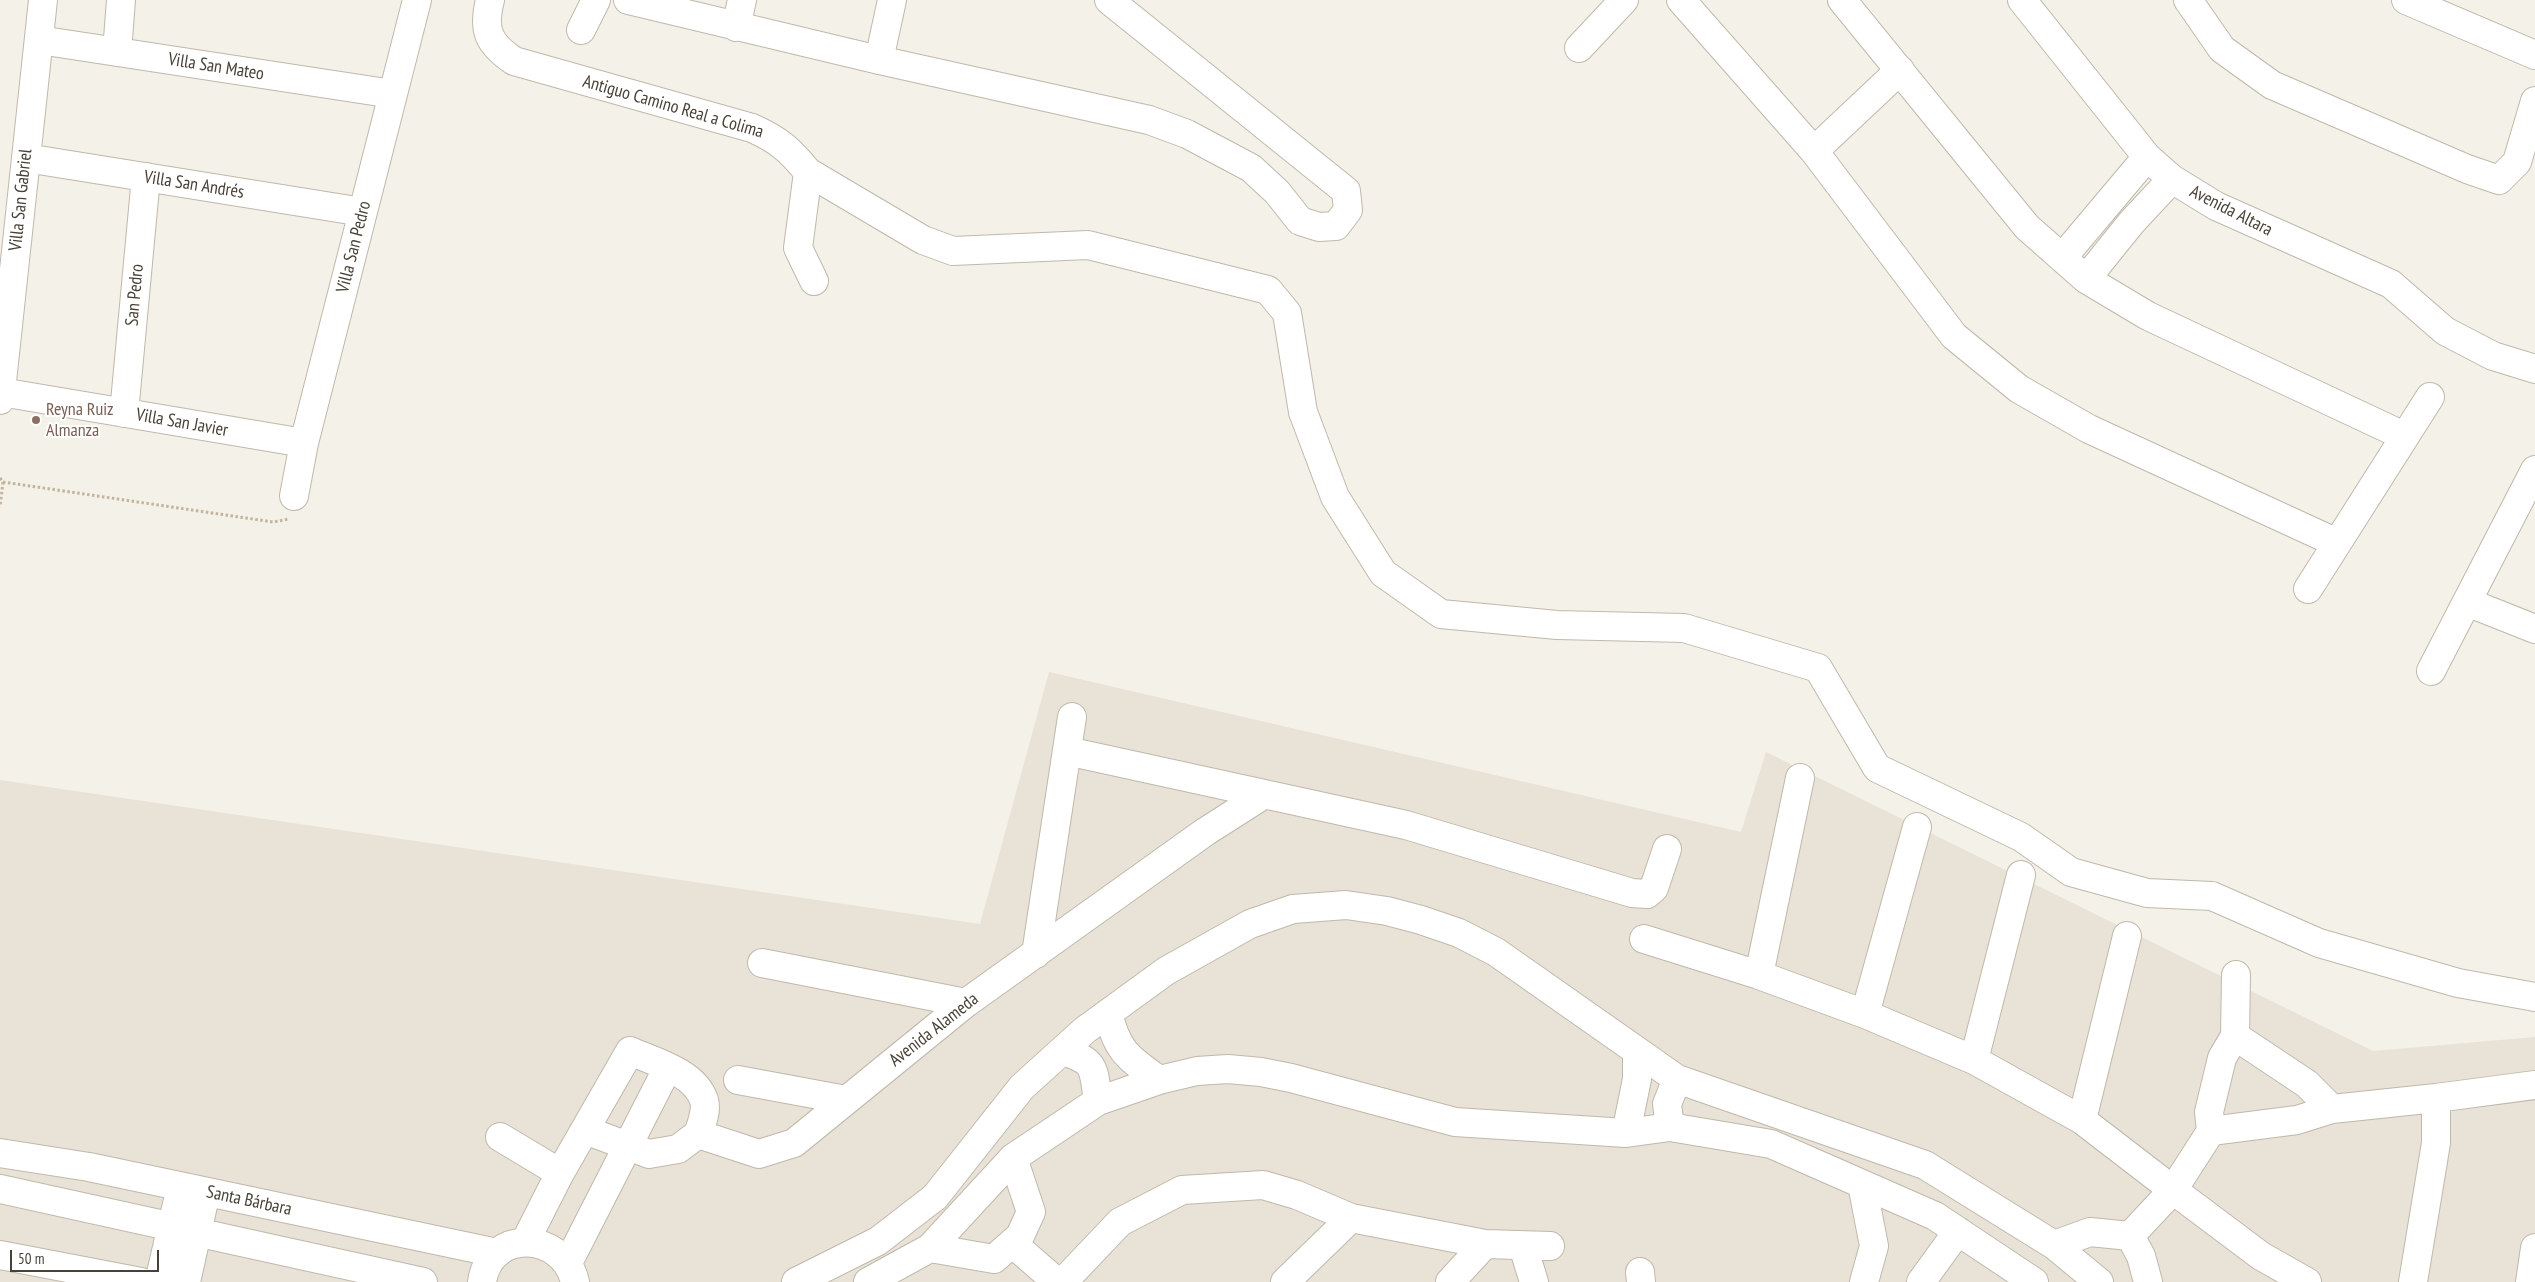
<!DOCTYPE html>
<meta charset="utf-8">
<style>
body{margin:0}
#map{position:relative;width:2535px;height:1282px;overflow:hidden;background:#f4f1e9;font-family:"PT Sans Narrow",sans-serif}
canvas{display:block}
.scale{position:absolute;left:10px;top:1250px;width:149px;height:22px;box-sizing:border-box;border:2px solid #484137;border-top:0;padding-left:6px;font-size:15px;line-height:18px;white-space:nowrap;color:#484137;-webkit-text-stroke:4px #fff;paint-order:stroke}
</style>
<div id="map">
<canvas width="2535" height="1282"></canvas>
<div class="scale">50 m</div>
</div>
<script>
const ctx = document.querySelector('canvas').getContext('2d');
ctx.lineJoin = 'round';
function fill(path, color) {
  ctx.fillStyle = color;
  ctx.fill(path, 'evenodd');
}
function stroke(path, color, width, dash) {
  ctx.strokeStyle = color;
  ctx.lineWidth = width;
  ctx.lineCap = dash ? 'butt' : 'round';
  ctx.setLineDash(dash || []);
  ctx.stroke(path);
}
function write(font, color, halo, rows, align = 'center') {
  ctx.font = font + ' "PT Sans Narrow",sans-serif';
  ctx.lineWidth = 4;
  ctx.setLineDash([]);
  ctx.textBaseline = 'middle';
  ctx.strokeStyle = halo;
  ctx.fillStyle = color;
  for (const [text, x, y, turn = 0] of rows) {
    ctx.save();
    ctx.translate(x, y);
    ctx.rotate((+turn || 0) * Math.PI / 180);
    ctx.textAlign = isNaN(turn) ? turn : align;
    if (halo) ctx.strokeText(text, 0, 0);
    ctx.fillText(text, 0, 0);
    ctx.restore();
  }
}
fill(new Path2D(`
 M1049,672L1741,832L1766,752L2373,1051L2535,1037V1282H0V780L980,924Z`), '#e8e2d7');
const minor = new Path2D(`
 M490,0C482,31 489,44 514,61L752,128C779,140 790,150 808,172L798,248L814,281
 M628,0L879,60L1149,120L1187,134L1251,168L1277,192L1300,221L1319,227L1336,226L1348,210L1346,191L1109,0
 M1681,0L1814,151L1954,336L2019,389L2089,429L2337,543
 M1842,0L2027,227L2086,279L2148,316L2404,436
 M2022,0L2147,157L2172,179L2216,206L2391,284L2445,331L2493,356L2535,369
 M2188,0L2222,49L2272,85L2467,169L2499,180L2517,162L2535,101
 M2406,0L2535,55
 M736,27L742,0
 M581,30L596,0
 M39,40L393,94
 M1579,48L1624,0
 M117,52L121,0
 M879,60L892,0
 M1814,151L1900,70
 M26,158L363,212
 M808,172L923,240L953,251L1088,245L1268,290L1287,313L1303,412L1335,497L1383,573L1441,614L1557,625L1684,628L1818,668L1877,768L2021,837L2071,872L2147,893L2212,896L2319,943L2458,983L2535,997
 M2062,258L2147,157
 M2086,279L2131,223L2172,179
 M1,392L304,443
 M0,400L43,0
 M124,413L146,177
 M294,496L304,443L417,0
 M2308,589L2430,397
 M2467,602L2535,629
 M2431,671L2535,470
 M1067,751L1406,825L1632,893L1647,894L1654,888L1667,849
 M1644,939L1759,975L1865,1014L1974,1060L2082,1120L2173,1190L2211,1131L2209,1112L2222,1058L2235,1036L2236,975
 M1036,954L1072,717
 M762,963L966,1003
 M1759,975L1800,778
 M1108,1013C1117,1051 1128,1058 1159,1080
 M1865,1014L1917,827
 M1063,1051C1097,1062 1093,1068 1098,1101
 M1974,1060L2021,875
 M738,1080L846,1100
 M2332,1109L2436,1098L2535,1085
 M2082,1120L2127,936
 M1670,1127L1667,1104L1677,1079
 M585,1130L649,1154L678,1149L698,1134
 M2211,1131L2297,1120L2332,1109L2307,1084L2235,1036
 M1626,1133L1637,1079V1051
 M698,1134L759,1154L794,1143L966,1003L1205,832L1263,795
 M500,1137L560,1173
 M0,1153L89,1167L497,1253
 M1862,1184L1874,1246L1864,1282
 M0,1189L423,1282
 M2130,1236L2173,1190L2261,1256L2307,1282
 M2130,1236L2141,1256L2148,1282
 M525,1242L560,1173L630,1051C655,1062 694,1072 704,1100C707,1111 702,1123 698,1134
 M1012,1243L1057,1282
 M2054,1245L2090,1232L2130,1236
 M1523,1246L1534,1282
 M930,1248L994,1259L1020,1236L1031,1212L1013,1158
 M0,1255L141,1282
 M568,1263L668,1067
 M1640,1272L1641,1282
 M159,1282L181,1187
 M186,1282L206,1192
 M482,1282C490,1228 563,1231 575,1282
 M796,1282L878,1241L935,1197L1022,1087L1085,1030L1166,971L1250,924L1293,909L1346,905L1387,911L1421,920L1459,933L1496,952L1677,1079L1925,1165L2054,1245L2099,1282
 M868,1282L930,1248L1013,1158L1098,1101L1159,1080L1197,1071L1228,1069L1261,1072L1291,1078L1455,1122L1626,1133L1670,1127L1771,1144L1935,1216L2034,1282
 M1063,1282L1120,1222L1182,1190L1263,1185L1297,1195L1351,1218L1485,1244L1550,1246
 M1285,1282L1351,1218
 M1450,1282L1485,1244
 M1921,1282L1958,1231
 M2413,1282L2436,1143V1098
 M2530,1282L2535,1248`);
stroke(minor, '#c0b8ab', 30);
stroke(new Path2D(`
 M0,478L3,482L0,507
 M3,482L273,522L289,519`), '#c2b49c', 3, [2.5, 2.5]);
stroke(minor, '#fff', 28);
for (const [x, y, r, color] of [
 [36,420,5,"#8d6e63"]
]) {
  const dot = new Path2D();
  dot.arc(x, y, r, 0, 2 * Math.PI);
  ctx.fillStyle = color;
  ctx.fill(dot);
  stroke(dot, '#fff', 2);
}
write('18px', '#484137', '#fff', [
 ["Villa San Mateo",216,67,9],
 ["Antiguo Camino Real a Colima",673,107,16],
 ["Villa San Andrés",194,185,9],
 ["Villa San Gabriel",21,200,-84],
 ["Avenida Altara",2231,211,27],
 ["Villa San Pedro",354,247,-76],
 ["San Pedro",135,295,-85],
 ["Villa San Javier",182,423,10],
 ["Avenida Alameda",934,1030,-38],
 ["Santa Bárbara",249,1201,12]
]);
write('18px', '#785e54', '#fff', [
 ["Reyna Ruiz",46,410],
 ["Almanza",46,431]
], 'left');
</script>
